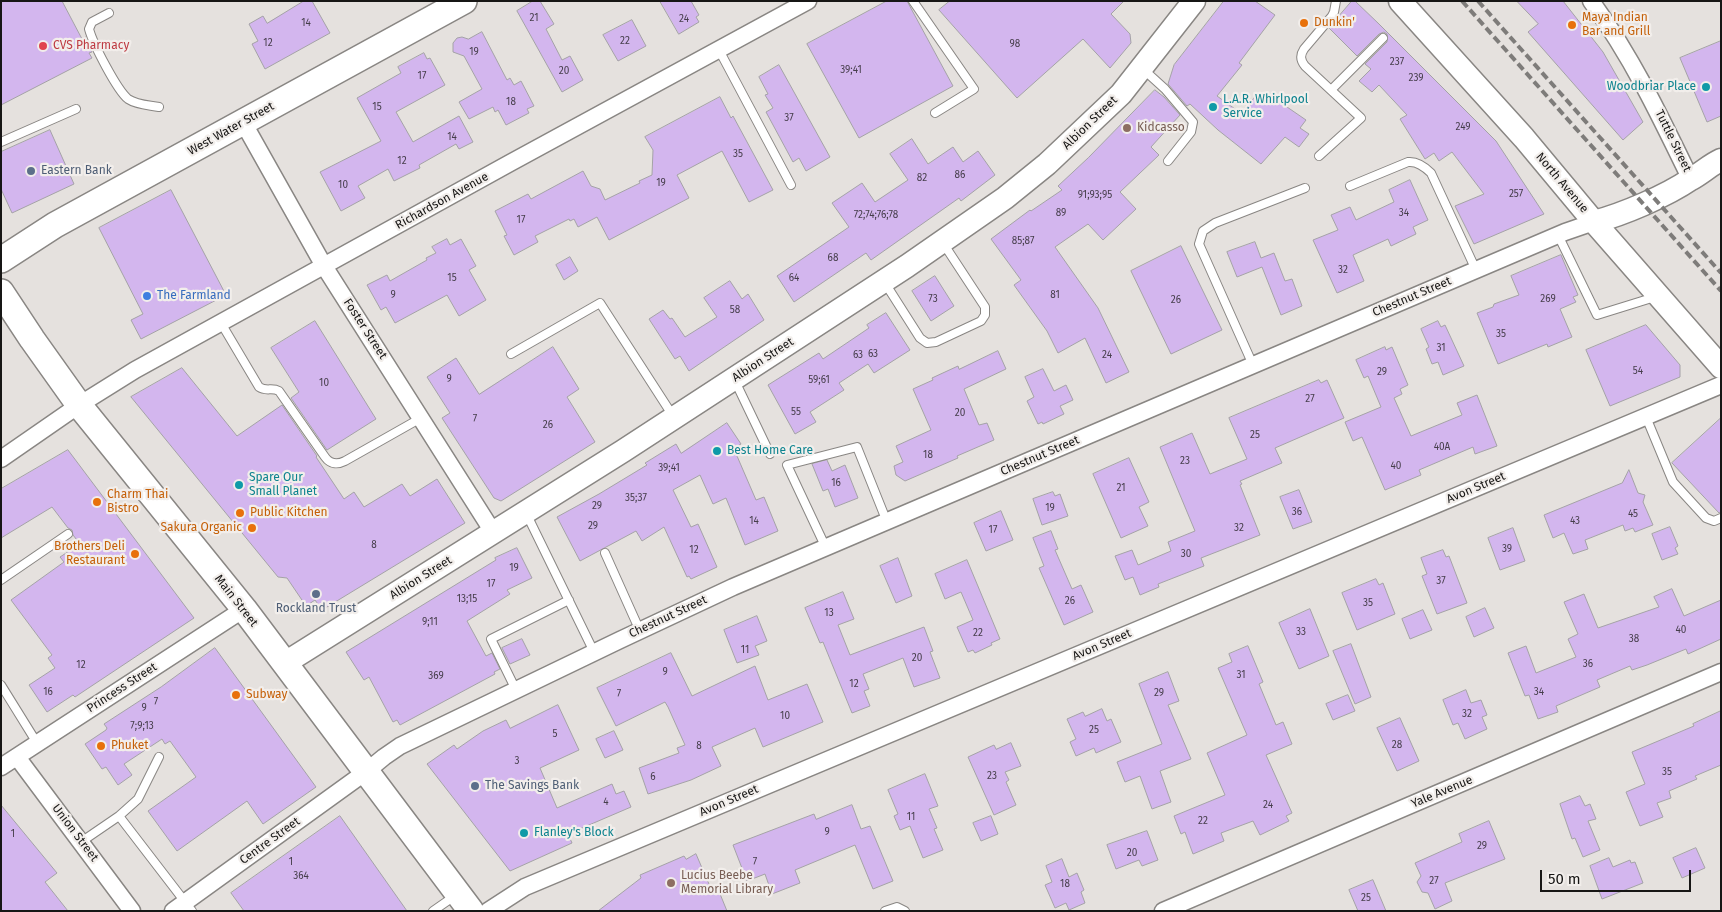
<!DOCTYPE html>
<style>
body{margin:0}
#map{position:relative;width:1722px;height:912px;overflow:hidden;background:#e5e1de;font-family:"Fira Sans",sans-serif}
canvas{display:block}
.frame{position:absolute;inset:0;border:2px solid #171615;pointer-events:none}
.scale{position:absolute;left:1540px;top:870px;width:151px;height:22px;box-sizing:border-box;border:2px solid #171615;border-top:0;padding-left:6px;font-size:15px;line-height:18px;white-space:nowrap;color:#171615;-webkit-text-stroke:4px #f2eeeb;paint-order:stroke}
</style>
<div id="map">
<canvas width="1722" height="912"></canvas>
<div class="frame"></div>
<div class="scale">50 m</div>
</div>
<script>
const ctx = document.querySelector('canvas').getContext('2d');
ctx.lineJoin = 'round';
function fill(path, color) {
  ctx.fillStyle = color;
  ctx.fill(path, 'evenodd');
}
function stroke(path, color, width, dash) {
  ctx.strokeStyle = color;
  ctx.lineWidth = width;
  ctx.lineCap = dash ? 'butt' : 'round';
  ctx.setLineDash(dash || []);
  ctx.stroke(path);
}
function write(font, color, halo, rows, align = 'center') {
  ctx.font = font + ' "Fira Sans",sans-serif';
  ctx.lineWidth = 4.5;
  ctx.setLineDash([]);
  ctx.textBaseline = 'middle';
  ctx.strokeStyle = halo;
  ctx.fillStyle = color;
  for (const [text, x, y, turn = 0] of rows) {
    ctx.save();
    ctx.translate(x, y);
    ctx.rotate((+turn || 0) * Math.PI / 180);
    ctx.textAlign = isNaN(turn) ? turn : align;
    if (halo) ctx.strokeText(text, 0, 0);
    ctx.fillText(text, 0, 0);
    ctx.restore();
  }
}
const building = new Path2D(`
 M1,1H62L82,39L86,37L92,52L89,53L92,58L1,105Z
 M304,1H312L330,33L265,69L252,44L258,41L249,24L263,16L267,23Z
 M533,1H540L554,24L546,29L562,60L570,56L583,80L562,92L517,11Z
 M660,1H691L699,15L696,17L699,22L679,34Z
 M887,1H907L953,86L859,138L807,44Z
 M950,1H1124L1111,14L1130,34L1131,43L1110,68L1083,39L1017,98L939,10Z
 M1224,1H1255L1275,15L1239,63L1242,65L1217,96L1242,114L1256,95L1266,102L1271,96L1306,120L1300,128L1309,134L1299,147L1285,137L1261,164L1218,130L1190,104L1187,106L1168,84L1174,65Z
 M1352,1H1355L1379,24L1496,141L1544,214L1474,244L1455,206L1484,194L1452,152L1439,161L1434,153L1425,159L1400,119L1407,115L1379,85L1372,92L1359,81L1371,69L1365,64L1387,42V34L1384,32L1379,34L1357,56L1329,28Z
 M1517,1H1563L1603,52L1643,122L1623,140L1528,32L1538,24Z
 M632,20L646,46L618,61L603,35Z
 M482,32L507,80L510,78L514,85L521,81L534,106L527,109L529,113L506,125L498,110L495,112L493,107L469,119L459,102L482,89L464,56L453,52V43L457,38L462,37L468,39Z
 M1721,41V116L1707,122L1680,58Z
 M424,53L427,59L430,58L445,85L396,112L413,142L459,116L473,142L459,149L456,144L419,165L420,168L394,181L388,169L358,186L365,198L341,211L320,172L381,141L357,98L401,73L398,67Z
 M779,65L830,157L806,171L799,158L793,162L766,112L773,108L765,95L768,94L759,77Z
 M1155,90L1164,97L1180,115L1151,147L1159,155L1120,192L1136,209L1103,240L1088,224L1055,247L1098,308L1129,372L1106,383L1085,338L1058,353L1047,331L1014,285L1021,280L991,239L1030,210L1031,211L1062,190L1058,186L1088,158Z
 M720,97L731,118L733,116L773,190L749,202L722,151L677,175L689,198L609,240L597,217L578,227L574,219L570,221L569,219L535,236L538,242L514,255L504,236L507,235L495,211L528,194L531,199L583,171L591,186L600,189L605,200L640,183L639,181L652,175L653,150L645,137Z
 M50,130L74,184L12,213L1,189V152Z
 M912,139L928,164L953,147L963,162L978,151L995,175L961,201L959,198L871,260L866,253L794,302L777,276L849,227L832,203L862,183L875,202L908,180L890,154Z
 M1410,180L1428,220L1413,227L1416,234L1391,246L1388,239L1353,255L1364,281L1337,293L1313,240L1338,230L1331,215L1350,207L1356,220L1394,202L1389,190Z
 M171,190L226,295L141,339L131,320L143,314L99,228Z
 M447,239L450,245L461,239L476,266L469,270L486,300L459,316L447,295L395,323L386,307L381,310L367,285L387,275L390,281L427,260L426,258L436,253L432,247Z
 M1255,242L1261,258L1274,253L1285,281L1292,279L1302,306L1281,315L1262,267L1237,277L1227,252Z
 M1181,246L1222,330L1171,354L1131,271Z
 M1561,255L1578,295L1573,297L1576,302L1560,309L1572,337L1548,347L1547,344L1498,364L1477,313L1493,307L1494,304L1519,295L1511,276Z
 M570,257L578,271L564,280L556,265Z
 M935,276L954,306L931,321L912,291Z
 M730,281L742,299L748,294L764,320L689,371L680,356L675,359L649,319L663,310L670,319L672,318L685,337L717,317L704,298Z
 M886,313L910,350L874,373L868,364L839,383L844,390L810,412L816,422L795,434L768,385L819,353L823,359L869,328L867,325Z
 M315,321L376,419L327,450L291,398L299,392L271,348Z
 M1438,321L1441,327L1445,325L1464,366L1443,375L1438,362L1432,364L1426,349L1429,347L1421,329Z
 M1646,325L1680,365V377L1610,406L1586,350Z
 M553,347L579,389L567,397L595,442L501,501L494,498L442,418L450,413L427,377L456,358L479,394Z
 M1385,347L1386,350L1392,347L1408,385L1400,389L1402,394L1394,398L1411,436L1462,415L1457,403L1477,395L1497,446L1475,454L1473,447L1419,470L1421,475L1385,490L1362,437L1353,441L1345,422L1381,407L1368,376L1364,378L1356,360Z
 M998,351L1006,369L964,389L979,425L987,423L994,440L957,456L958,458L905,481L896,475L894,466L903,462L896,446L931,430L913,389L933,380L932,378L958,366L959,369Z
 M182,368L237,436L282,405L317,456L316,457L344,499L354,492L364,507L402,484L410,496L437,479L465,523L322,610L315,600L306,606L287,578L278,577L131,397Z
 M1043,369L1054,391L1066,385L1073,400L1060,406L1064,414L1043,424L1042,422L1038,424L1027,401L1034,397L1025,377Z
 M1319,380L1321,383L1327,380L1344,418L1275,448L1282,463L1240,481L1242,484L1240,485L1260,535L1201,558L1204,566L1158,584L1159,587L1140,595L1133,577L1125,580L1115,556L1132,550L1138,565L1171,551L1168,542L1195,531L1160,447L1192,433L1210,474L1247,459L1229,418Z
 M1721,418V512L1719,513L1672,463Z
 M727,423L741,444L736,447L740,454L737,456L756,500L764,497L778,531L745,545L726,498L713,504L700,475L673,490L691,527L698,524L717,567L691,579L689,576L687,577L664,527L642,541L636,531L580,561L557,517L599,494L647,465L645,463L676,444L681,453Z
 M68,450L194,618L75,697L73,695L47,712L29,685L55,668L48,658L52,655L11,600L64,562L60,557L80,544L73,535L72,530L68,528L52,507L1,538V489Z
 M1129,458L1149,502L1139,507L1148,526L1121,538L1093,474Z
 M827,460L832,471L845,465L858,498L835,507L828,489L823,491L812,464Z
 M1629,470L1638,493L1645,495L1643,502L1653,525L1635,532L1633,528L1625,531L1623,525L1585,540L1588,549L1573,554L1564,533L1553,538L1544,515L1622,483Z
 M1299,490L1312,522L1293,529L1280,497Z
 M1053,492L1055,496L1060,494L1068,516L1042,525L1033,499Z
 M1001,511L1013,540L986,551L974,523Z
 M1670,527L1678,546L1675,548L1678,554L1662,560L1652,534Z
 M1513,528L1525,561L1500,570L1488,538Z
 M1051,531L1058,549L1055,550L1072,589L1081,585L1093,612L1064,625L1039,568L1044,566L1033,538Z
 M517,548L532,578L507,590L510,594L467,621L486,656L492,653L500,669L494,672L495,674L400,725L397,720L393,722L369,677L364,680L346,652L496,560L495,558Z
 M1443,550L1446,557L1449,556L1467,603L1437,614L1422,576L1427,574L1421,558Z
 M898,558L912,596L896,603L880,566Z
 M967,560L1000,639L991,643L992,645L975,653L973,650L968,652L957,627L973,620L961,592L945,599L935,574Z
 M1376,579L1379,585L1383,583L1395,614L1357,630L1342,593Z
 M1672,589L1684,616L1721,600V639L1688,654L1686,649L1647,665L1632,670L1630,666L1597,680L1600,687L1556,706L1558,712L1538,719L1529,695L1525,696L1508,653L1526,646L1536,673L1576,657L1568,639L1578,634L1564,602L1584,594L1598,628L1659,607L1654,597Z
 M843,592L854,619L838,625L850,655L924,627L933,651L930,652L940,678L914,687L903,658L863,674L869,689L864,691L870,706L852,713L823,642L820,643L805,608Z
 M1485,608L1494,628L1474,637L1466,617Z
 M1310,609L1329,656L1299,669L1279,623Z
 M1423,610L1432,630L1410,639L1402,619Z
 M757,616L767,641L755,646L759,655L737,663L724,630Z
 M522,639L530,655L510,664L502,648Z
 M1351,644L1371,697L1355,704L1333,651Z
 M1248,646L1263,682L1259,684L1276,725L1283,722L1292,744L1266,755L1292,813L1286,816L1289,821L1260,835L1253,821L1221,833L1224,841L1193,854L1185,832L1181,834L1174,816L1225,795L1207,753L1247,735L1218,668L1232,662L1229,654Z
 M215,648L316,787L263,824L247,801L177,851L148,811L196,777L170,741L165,744L162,739L124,764L132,775L118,785L106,767L102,769L85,744L106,730L107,728L104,724L161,687Z
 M671,653L692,696L755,666L768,700L807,684L823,722L763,747L755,728L712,747L721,766L691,780L648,794L639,768L679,753L677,748L685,745L668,707L665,702L616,726L597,688Z
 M1168,672L1179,701L1168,705L1191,759L1160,771L1171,802L1152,809L1140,776L1125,782L1117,762L1162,744L1139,684Z
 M1466,690L1471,703L1481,700L1487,715L1482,717L1487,729L1465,739L1458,723L1453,725L1443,700Z
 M1348,695L1355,711L1333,720L1326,704Z
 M558,705L579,750L540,768L557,808L612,784L616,794L624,791L631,807L568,834L572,843L510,871L427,764L454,745L457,749L483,731L506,720L510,728Z
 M1102,709L1107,721L1111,719L1121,742L1096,753L1094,748L1076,756L1070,742L1076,739L1067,719L1083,712L1085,716Z
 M1721,711V765L1695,776L1697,779L1669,791L1671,798L1657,803L1663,817L1640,826L1626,792L1645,784L1632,752L1694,726L1693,724Z
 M1400,718L1419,761L1397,771L1377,728Z
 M614,731L623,750L605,758L596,739Z
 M1011,743L1021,766L1005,772L1009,780L1006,782L1016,805L994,815L968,757L994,745L996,749Z
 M925,774L938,806L929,809L937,828L934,829L943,850L923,858L910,826L900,830L894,816L898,814L888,790Z
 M1580,796L1585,806L1590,804L1596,819L1588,821L1600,850L1583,857L1575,838L1572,839L1560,804Z
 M1,805L57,873L45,882L68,911H1Z
 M852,805L861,829L870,826L893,881L873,889L855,845L795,870L800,883L772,894L765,874L747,881L733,845L814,814L816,819Z
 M340,816L407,911H244L231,893Z
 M991,816L998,834L981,841L973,823Z
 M1489,821L1505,859L1445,883L1452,901L1435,909L1428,893L1422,892L1417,882L1421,876L1415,863L1462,842L1459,834Z
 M1147,831L1158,860L1142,866L1139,860L1116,869L1107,845Z
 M1696,848L1705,868L1682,878L1673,858Z
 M696,854L712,891L718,889L727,911H598L641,878L640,875L684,856L686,859Z
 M1609,858L1613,867L1630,860L1631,863L1635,862L1643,883L1602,899L1590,866Z
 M1062,859L1069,877L1077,873L1084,890L1081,892L1085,903L1069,910L1066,903L1055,908L1045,885L1052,882L1046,866Z
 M1373,880L1386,911H1358L1349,890Z`);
fill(building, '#d3b6ee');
stroke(building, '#a4a2a6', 1);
const lane = new Path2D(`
 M913,1L974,89L935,113
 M109,13L92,22L89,29C93,44 117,90 128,99C137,105 149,105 159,107
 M719,50L791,185
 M1143,69L1165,89L1193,122L1191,132L1168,161
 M1331,90L1383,38
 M1,142L76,109
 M1319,156L1361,118L1305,66C1300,60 1300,55 1304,49L1332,16L1334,12L1336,1
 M1350,186L1408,162C1417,161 1425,167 1431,173L1476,270
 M1558,235L1597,315L1655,297
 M885,283L920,338L927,343L936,342L981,321L985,315V307L943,243
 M221,323L259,387C266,392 272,387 279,391L325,457C330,464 337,465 345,461L421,418
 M511,354L600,303L673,416
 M1253,365L1199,244L1203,231L1215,223L1305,188
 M735,381L770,454
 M1646,417L1673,482L1706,518L1714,521L1721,518
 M527,515L594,652
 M826,548L787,465L857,447L887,522
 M605,553L640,631
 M1,580L68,534
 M1,685L37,743
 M516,690L491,639L569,600
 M119,816L138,799L159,757
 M81,842L119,816L192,911
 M433,911L456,895
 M885,911L897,907L905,911`);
const street = new Path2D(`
 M1591,1C1632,57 1661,118 1691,180
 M243,122L324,266L493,532
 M1,459L79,405L135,370L510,163L808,1
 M17,757L132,911
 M1,767L244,609
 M173,911L367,771L384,757L400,746L620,640L733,587L1565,232L1594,222
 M488,911L525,887L1721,385
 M1163,911L1721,672`);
const secondary = new Path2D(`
 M1400,1L1524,138L1594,222L1721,367
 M1594,222C1624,214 1666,196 1691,179C1702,173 1710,165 1721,160
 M285,663L623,451L907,266L1005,198L1047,164L1121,94L1194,1`);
const primary = new Path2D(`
 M1,260L55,225L464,1
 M1,292L32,339L79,405L244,609L471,911`);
stroke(lane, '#898683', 10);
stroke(street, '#898683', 19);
stroke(secondary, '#898683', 25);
stroke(primary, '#898683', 28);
stroke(lane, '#fff', 8);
stroke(street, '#fff', 16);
stroke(secondary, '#fff', 22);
stroke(primary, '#fff', 25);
stroke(new Path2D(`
 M1462,1L1721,291
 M1478,1L1721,273`), '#7e7c7a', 4, [8, 4]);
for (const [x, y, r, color] of [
 [1304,23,5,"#e8710a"],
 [1572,25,5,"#e8710a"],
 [43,46,5,"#e0444e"],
 [1706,87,5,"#0f9aa8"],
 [1213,107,5,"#0f9aa8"],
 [1127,128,5,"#8d6e63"],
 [31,171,5,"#5c6f8a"],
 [147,296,5,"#3f7fe0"],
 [717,451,5,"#0f9aa8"],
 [239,485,5,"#0f9aa8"],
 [97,502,5,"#e8710a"],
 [240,513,5,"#e8710a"],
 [252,528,5,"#e8710a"],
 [135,554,5,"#e8710a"],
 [316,594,5,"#5c6f8a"],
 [236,695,5,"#e8710a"],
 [101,746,5,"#e8710a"],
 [475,786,5,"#5c6f8a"],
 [524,833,5,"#0f9aa8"],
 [671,883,5,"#8d6e63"]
]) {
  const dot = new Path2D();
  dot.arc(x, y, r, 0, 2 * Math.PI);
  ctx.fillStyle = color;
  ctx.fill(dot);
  stroke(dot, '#f2eeeb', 2);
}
write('10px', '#463e4b', null, [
 ["21",534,18],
 ["24",684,19],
 ["14",306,23],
 ["22",625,41],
 ["12",268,43],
 ["98",1015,44],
 ["19",474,52],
 ["237",1397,62],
 ["39;41",851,70],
 ["20",564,71],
 ["17",422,76],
 ["239",1416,78],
 ["18",511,102],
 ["15",377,107],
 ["37",789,118],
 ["249",1463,127],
 ["14",452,137],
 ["35",738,154],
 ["12",402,161],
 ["86",960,175],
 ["82",922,178],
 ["19",661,183],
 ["10",343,185],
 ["257",1516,194],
 ["91;93;95",1095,195],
 ["89",1061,213],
 ["34",1404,213],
 ["72;74;76;78",876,215],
 ["17",521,220],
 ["85;87",1023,241],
 ["68",833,258],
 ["32",1343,270],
 ["15",452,278],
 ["64",794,278],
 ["9",393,295],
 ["81",1055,295],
 ["73",933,299],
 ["269",1548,299],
 ["26",1176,300],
 ["58",735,310],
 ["35",1501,334],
 ["31",1441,348],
 ["63",873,354],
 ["63",858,355],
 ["24",1107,355],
 ["54",1638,371],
 ["29",1382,372],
 ["9",449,379],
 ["59;61",819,380],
 ["10",324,383],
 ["27",1310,399],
 ["55",796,412],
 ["20",960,413],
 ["7",475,419],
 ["26",548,425],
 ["25",1255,435],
 ["40A",1442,447],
 ["18",928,455],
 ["23",1185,461],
 ["40",1396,466],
 ["39;41",669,468],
 ["16",836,483],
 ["21",1121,488],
 ["35;37",636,498],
 ["29",597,506],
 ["19",1050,508],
 ["36",1297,512],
 ["45",1633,514],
 ["14",754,521],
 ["43",1575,521],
 ["29",593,526],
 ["32",1239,528],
 ["17",993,530],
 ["8",374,545],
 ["39",1507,549],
 ["12",694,550],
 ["30",1186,554],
 ["19",514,568],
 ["37",1441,581],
 ["17",491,584],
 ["13;15",467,599],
 ["26",1070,601],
 ["35",1368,603],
 ["13",829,613],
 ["9;11",430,622],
 ["40",1681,630],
 ["33",1301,632],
 ["22",978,633],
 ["38",1634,639],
 ["11",745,650],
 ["20",917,658],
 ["36",1588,664],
 ["12",81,665],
 ["9",665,672],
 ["31",1241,675],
 ["369",436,676],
 ["12",854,684],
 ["16",48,692],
 ["34",1539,692],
 ["29",1159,693],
 ["7",619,694],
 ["7",156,702],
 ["9",144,708],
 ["32",1467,714],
 ["10",785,716],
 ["7;9;13",142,726],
 ["25",1094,730],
 ["5",555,734],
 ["28",1397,745],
 ["8",699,746],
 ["3",517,761],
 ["35",1667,772],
 ["23",992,776],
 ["6",653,777],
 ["4",606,802],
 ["24",1268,805],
 ["11",911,817],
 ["22",1203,821],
 ["9",827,832],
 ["1",13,834],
 ["29",1482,846],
 ["20",1132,853],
 ["1",291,862],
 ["7",755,862],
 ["364",301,876],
 ["27",1434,881],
 ["18",1065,884],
 ["25",1366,898]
]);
write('12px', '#c56008', '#f2eeeb', [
 ["Maya Indian",1582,18],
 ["Bar and Grill",1582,32],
 ["Dunkin'",1314,23],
 ["Charm Thai",107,495],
 ["Bistro",107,509],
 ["Public Kitchen",250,513],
 ["Sakura Organic",242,528,"right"],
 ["Brothers Deli",125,547,"right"],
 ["Restaurant",125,561,"right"],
 ["Subway",246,695],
 ["Phuket",111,746]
], 'left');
write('12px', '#be3a42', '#f2eeeb', [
 ["CVS Pharmacy",53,46]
], 'left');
write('12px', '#0d838f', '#f2eeeb', [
 ["Woodbriar Place",1696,87,"right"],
 ["L.A.R. Whirlpool",1223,100],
 ["Service",1223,114],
 ["Best Home Care",727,451],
 ["Spare Our",249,478],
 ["Small Planet",249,492],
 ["Flanley's Block",534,833]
], 'left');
write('12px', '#171615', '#f2eeeb', [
 ["Albion Street",1090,123,-44],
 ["West Water Street",231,129,-29],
 ["Tuttle Street",1673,141,64],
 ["North Avenue",1562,183,50],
 ["Richardson Avenue",442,201,-29],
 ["Chestnut Street",1412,297,-23],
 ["Foster Street",365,329,57],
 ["Albion Street",763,360,-33],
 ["Chestnut Street",1040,456,-23],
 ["Avon Street",1476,488,-23],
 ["Albion Street",421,578,-32],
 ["Main Street",236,601,52],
 ["Chestnut Street",668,617,-25],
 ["Avon Street",1102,645,-23],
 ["Princess Street",122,688,-33],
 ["Yale Avenue",1442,792,-23],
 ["Avon Street",729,801,-23],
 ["Union Street",75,833,53],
 ["Centre Street",270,841,-36]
]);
write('12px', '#785e54', '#f2eeeb', [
 ["Kidcasso",1137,128],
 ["Lucius Beebe",681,876],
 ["Memorial Library",681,890]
], 'left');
write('12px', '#4e5e75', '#f2eeeb', [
 ["Eastern Bank",41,171],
 ["Rockland Trust",316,609,"center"],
 ["The Savings Bank",485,786]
], 'left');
write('12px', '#366cbe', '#f2eeeb', [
 ["The Farmland",157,296]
], 'left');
</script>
